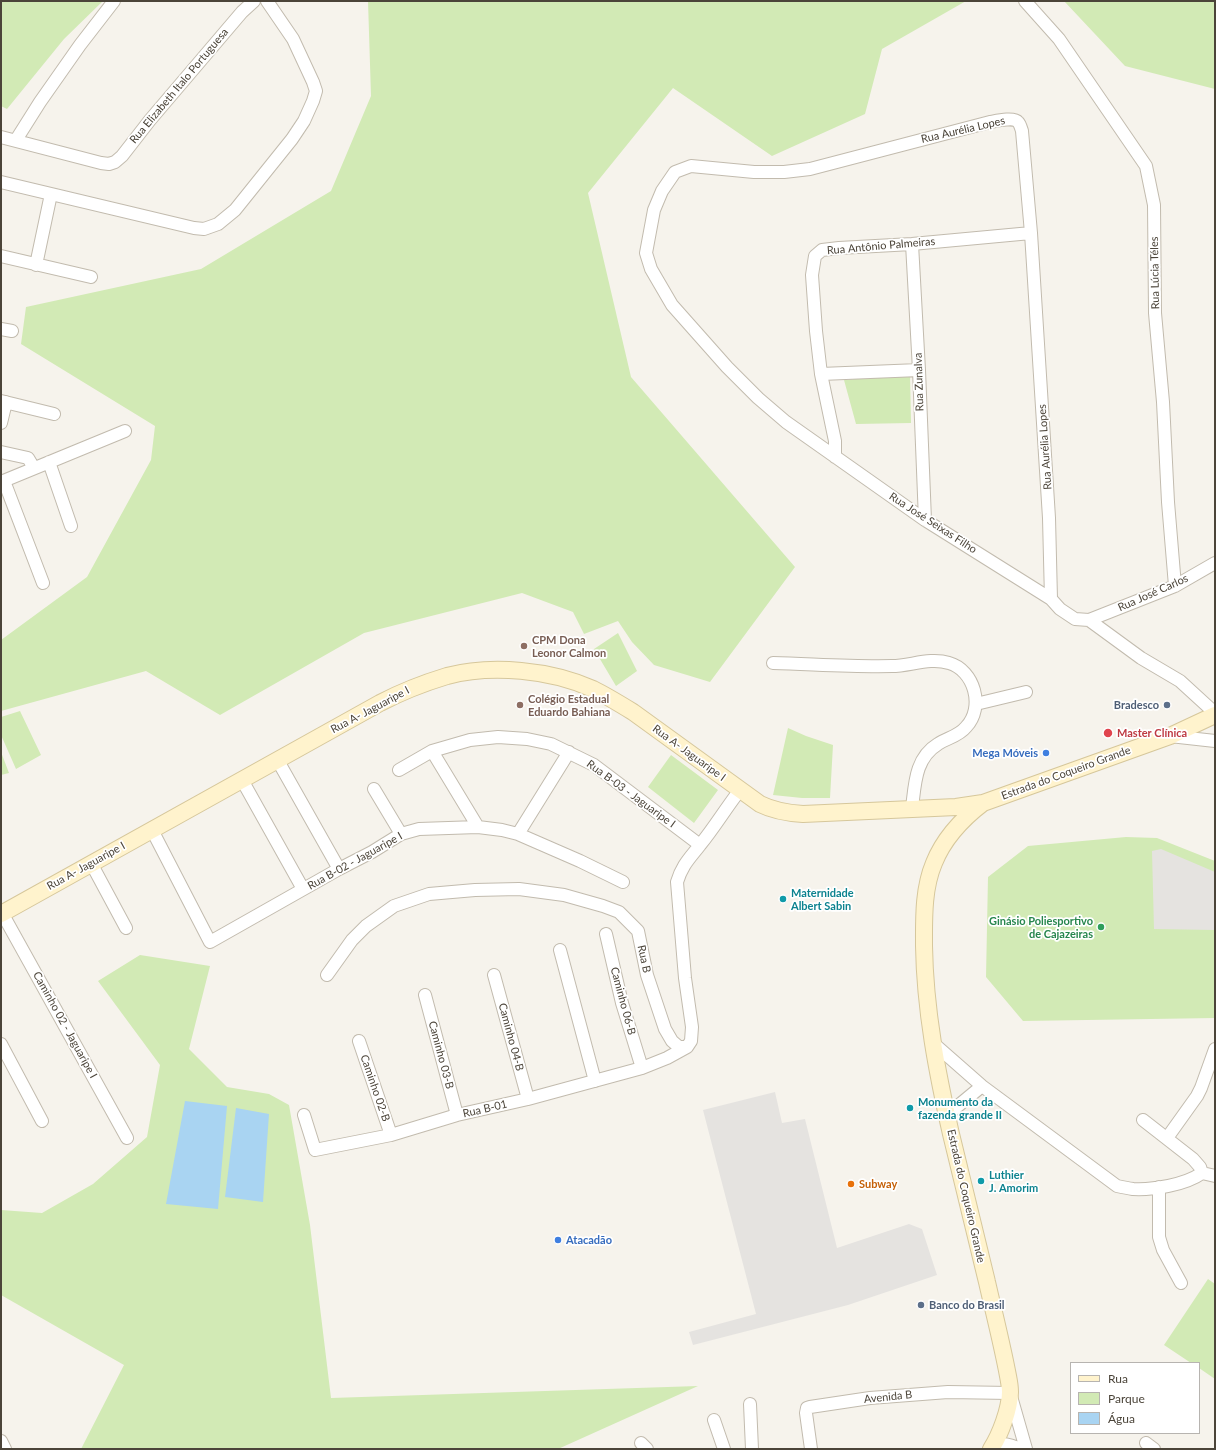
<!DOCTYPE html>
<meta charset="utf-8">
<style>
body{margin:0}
#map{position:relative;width:1216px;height:1450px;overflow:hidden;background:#f6f3ec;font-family:Lato,sans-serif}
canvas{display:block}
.frame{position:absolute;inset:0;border:2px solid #4b4439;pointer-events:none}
.legend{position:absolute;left:1070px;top:1362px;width:130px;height:72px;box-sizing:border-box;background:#fff;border:1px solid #b7b4b0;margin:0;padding:5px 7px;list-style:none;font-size:12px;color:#4b4439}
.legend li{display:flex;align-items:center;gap:8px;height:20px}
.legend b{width:20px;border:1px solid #b7b4b0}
</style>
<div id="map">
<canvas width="1216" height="1450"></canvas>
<div class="frame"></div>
<ul class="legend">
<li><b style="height:5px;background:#fff3cd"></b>Rua</li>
<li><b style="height:11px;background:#d2eab5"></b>Parque</li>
<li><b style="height:11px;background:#a9d4f2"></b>Água</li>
</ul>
</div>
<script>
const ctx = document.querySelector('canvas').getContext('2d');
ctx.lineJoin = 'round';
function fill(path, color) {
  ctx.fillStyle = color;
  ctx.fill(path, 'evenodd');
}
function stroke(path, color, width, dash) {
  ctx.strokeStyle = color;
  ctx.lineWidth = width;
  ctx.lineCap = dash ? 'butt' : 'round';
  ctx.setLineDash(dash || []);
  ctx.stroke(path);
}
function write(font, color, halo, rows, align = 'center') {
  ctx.font = font + ' Lato,sans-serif';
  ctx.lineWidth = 3.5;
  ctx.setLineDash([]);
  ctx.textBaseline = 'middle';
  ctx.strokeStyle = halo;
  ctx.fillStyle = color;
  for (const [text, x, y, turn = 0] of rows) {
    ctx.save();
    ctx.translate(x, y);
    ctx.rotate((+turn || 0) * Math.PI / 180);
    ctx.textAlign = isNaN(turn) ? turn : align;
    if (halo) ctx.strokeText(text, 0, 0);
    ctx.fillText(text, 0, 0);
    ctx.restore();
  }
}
fill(new Path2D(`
 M1,1H103L64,39L7,109L1,106Z
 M368,1H966L882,49L865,114L772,156L673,88L588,193L631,377L795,567L710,682L654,665L632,642L618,621L584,634L573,612L522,593L364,633L220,715L146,671L1,711V640L87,577L151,460L155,426L21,344L26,307L201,269L331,191L371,96Z
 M1064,1H1215V89L1125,66Z
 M910,374L911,423L856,424L844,380Z
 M618,633L637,671L616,686L594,649Z
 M20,711L41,755L16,769L1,735V717Z
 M788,728L806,736L833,745L830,798H802L773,795Z
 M1,752L9,773L1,775Z
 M671,755L718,790L694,823L648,787Z
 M1126,837L1157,838L1215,861V1018L1023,1021L986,977L988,877L1028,846Z
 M140,955L210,966L189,1049L227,1087L269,1094L289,1105L310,1225L331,1398L698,1386L558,1449H81L124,1365L1,1295V1210L42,1213L93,1184L147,1137L160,1065L98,981Z
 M1208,1279L1215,1284V1379L1199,1368V1363H1191L1164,1345Z`), '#d2eab5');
fill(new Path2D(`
 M1161,849L1215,872V930L1154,929L1152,851Z
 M775,1092L782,1123L805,1119L837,1248L909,1224L922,1229L937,1275L848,1305L693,1345L689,1332L756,1314L703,1110Z`), '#e5e3e0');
fill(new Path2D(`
 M185,1101L227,1106L218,1209L166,1204Z
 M236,1108L269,1114L263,1202L225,1197Z`), '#a9d4f2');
const street = new Path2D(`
 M1025,1L1059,39L1146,166L1154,205L1155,313L1163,402L1168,502L1175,586
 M1,137L101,163L109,164L115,162L122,156L150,120L242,12L254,1
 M16,140L40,102L80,45L114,1
 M1,182L194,228L204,229L218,224L235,210L292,139L304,121L313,101L316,91L313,82L293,39L267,1
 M912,244L919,370L925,520
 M1,256L91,277
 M36,265L51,194
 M1,329L12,331
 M821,374L919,370
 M1,401L54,414
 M1,423L6,402
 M1,452L28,458L34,468
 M835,457V441L821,374L816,331L812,275L815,256L822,250L839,248L912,244L1031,233
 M49,462L71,526
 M4,481L43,583
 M1,482L125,431
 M1051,599L1049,518L1031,233L1022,131C1021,128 1020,124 1018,122C1014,117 996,121 990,122L810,169L784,172H754L691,166L675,172L662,191L654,210L646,253L651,269L672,305L727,367L758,398L786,422L925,520L1051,599L1060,609L1075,619L1089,620L1141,658L1180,681L1215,713
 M1089,620L1175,586L1215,563
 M773,663C813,664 852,667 892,666C910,666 930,657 949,663C974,670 985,707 966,727C959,736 947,738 938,744C915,758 915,784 912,808
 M976,704L1026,692
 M1170,736L1215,741
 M432,751L478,827
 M278,761L339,869
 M399,770L432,751L470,740L498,737L527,739L551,744L594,765L700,845
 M242,780L303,889
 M374,789L401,834
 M152,830L210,942L339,869L372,852L401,834L419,829L478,827L502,830L518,834L580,861L623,882
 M518,834L569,752
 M91,863L126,928
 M2,913L127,1138
 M606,934L622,1003L642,1068
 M560,950L595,1081
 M327,975L352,940L366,926L394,906L429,894L475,890L519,889L564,895L603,906L619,912L638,931L647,975L665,1029L672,1041L679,1047H687L691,1041L692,1027L685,978L677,882C682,865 690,858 700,845C714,828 726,808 740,790
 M494,975L528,1099
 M425,995L457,1115
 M359,1041L391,1135
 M933,1043L982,1086L1117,1186C1122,1187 1127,1188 1133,1189C1153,1190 1185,1185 1202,1173L1215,1176
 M1,1044L42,1121
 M304,1115L315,1150L391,1135L457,1115L528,1099L642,1068L667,1058L687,1047
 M947,1115L982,1086
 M1143,1120L1193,1159L1200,1167L1202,1173
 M1167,1138L1197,1096L1201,1088L1215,1049
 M1159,1187V1237L1163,1250L1181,1283
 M750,1404L752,1449
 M714,1420L724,1449
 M1,1441L5,1449
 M641,1443L647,1449
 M1146,1443L1154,1449
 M994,1445C1004,1443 1011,1444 1020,1449
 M811,1449L806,1413L807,1408L810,1407L870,1398L948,1392L1010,1393L1026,1449`);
const secondary = new Path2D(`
 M983,803C962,819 944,838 934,863C923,889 924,919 924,946C925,1010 937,1072 951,1134C963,1184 975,1233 987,1282C994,1313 1002,1344 1008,1376C1009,1381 1010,1387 1010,1392C1010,1409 1000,1435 991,1449
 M1,914L380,703C401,692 424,683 447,676C492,664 551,670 593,689C607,696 620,704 633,712L760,804C774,811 787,813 803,814L956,807L983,803L1170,736L1215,715`);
stroke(street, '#c2bbae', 14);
stroke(secondary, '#d6c79b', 18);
stroke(street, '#fff', 12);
stroke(secondary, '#fff3cd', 16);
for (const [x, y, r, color] of [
 [524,646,4,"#8d6e63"],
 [520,705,4,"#8d6e63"],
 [1167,705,4,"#5c6f8a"],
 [1108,733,5,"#e0444e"],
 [1046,753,4,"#3f7fe0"],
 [783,899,4,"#0f9aa8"],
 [1101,927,4,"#2e9e5b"],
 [910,1108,4,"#0f9aa8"],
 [981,1181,4,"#0f9aa8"],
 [851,1184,4,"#e8710a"],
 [558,1240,4,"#3f7fe0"],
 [921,1305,4,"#5c6f8a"]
]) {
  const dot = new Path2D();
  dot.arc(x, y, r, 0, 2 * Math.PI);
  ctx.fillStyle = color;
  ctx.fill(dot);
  stroke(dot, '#fff', 1.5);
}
write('11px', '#4b4439', '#fff', [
 ["Rua Elizabeth Italo Portuguesa",179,86,-50],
 ["Rua Aurélia Lopes",963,130,-13],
 ["Rua Antônio Palmeiras",881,246,-5],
 ["Rua Lúcia Téles",1155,273,-91],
 ["Rua Zunalva",919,382,-92],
 ["Rua Aurélia Lopes",1045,447,-94],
 ["Rua José Seixas Filho",933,523,33],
 ["Rua José Carlos",1153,593,-24],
 ["Rua A- Jaguaripe I",370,710,-28],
 ["Rua A- Jaguaripe I",689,753,36],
 ["Estrada do Coqueiro Grande",1066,773,-20],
 ["Rua B-03 - Jaguaripe I",631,794,36],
 ["Rua B-02 - Jaguaripe I",355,861,-29],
 ["Rua A- Jaguaripe I",86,866,-29],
 ["Rua B",644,959,78],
 ["Caminho 06-B",623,1001,75],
 ["Caminho 02 - Jaguaripe I",65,1025,61],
 ["Caminho 04-B",511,1037,75],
 ["Caminho 03-B",441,1055,75],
 ["Caminho 02-B",375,1088,71],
 ["Rua B-01",485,1109,-13],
 ["Estrada do Coqueiro Grande",966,1196,77],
 ["Avenida B",888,1397,-6]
]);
write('bold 11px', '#785e54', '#fff', [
 ["CPM Dona",532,640],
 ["Leonor Calmon",532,653],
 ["Colégio Estadual",528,699],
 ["Eduardo Bahiana",528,712]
], 'left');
write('bold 11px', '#4e5e75', '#fff', [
 ["Bradesco",1159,705],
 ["Banco do Brasil",929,1305,"left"]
], 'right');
write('bold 11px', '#be3a42', '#fff', [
 ["Master Clínica",1117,733]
], 'left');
write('bold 11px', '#366cbe', '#fff', [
 ["Mega Móveis",1038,753],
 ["Atacadão",566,1240,"left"]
], 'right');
write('bold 11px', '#0d838f', '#fff', [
 ["Maternidade",791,893],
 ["Albert Sabin",791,906],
 ["Monumento da",918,1102],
 ["fazenda grande II",918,1115],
 ["Luthier",989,1175],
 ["J. Amorim",989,1188]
], 'left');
write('bold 11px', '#27864d', '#fff', [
 ["Ginásio Poliesportivo",1093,921],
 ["de Cajazeiras",1093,934]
], 'right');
write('bold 11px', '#c56008', '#fff', [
 ["Subway",859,1184]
], 'left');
</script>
